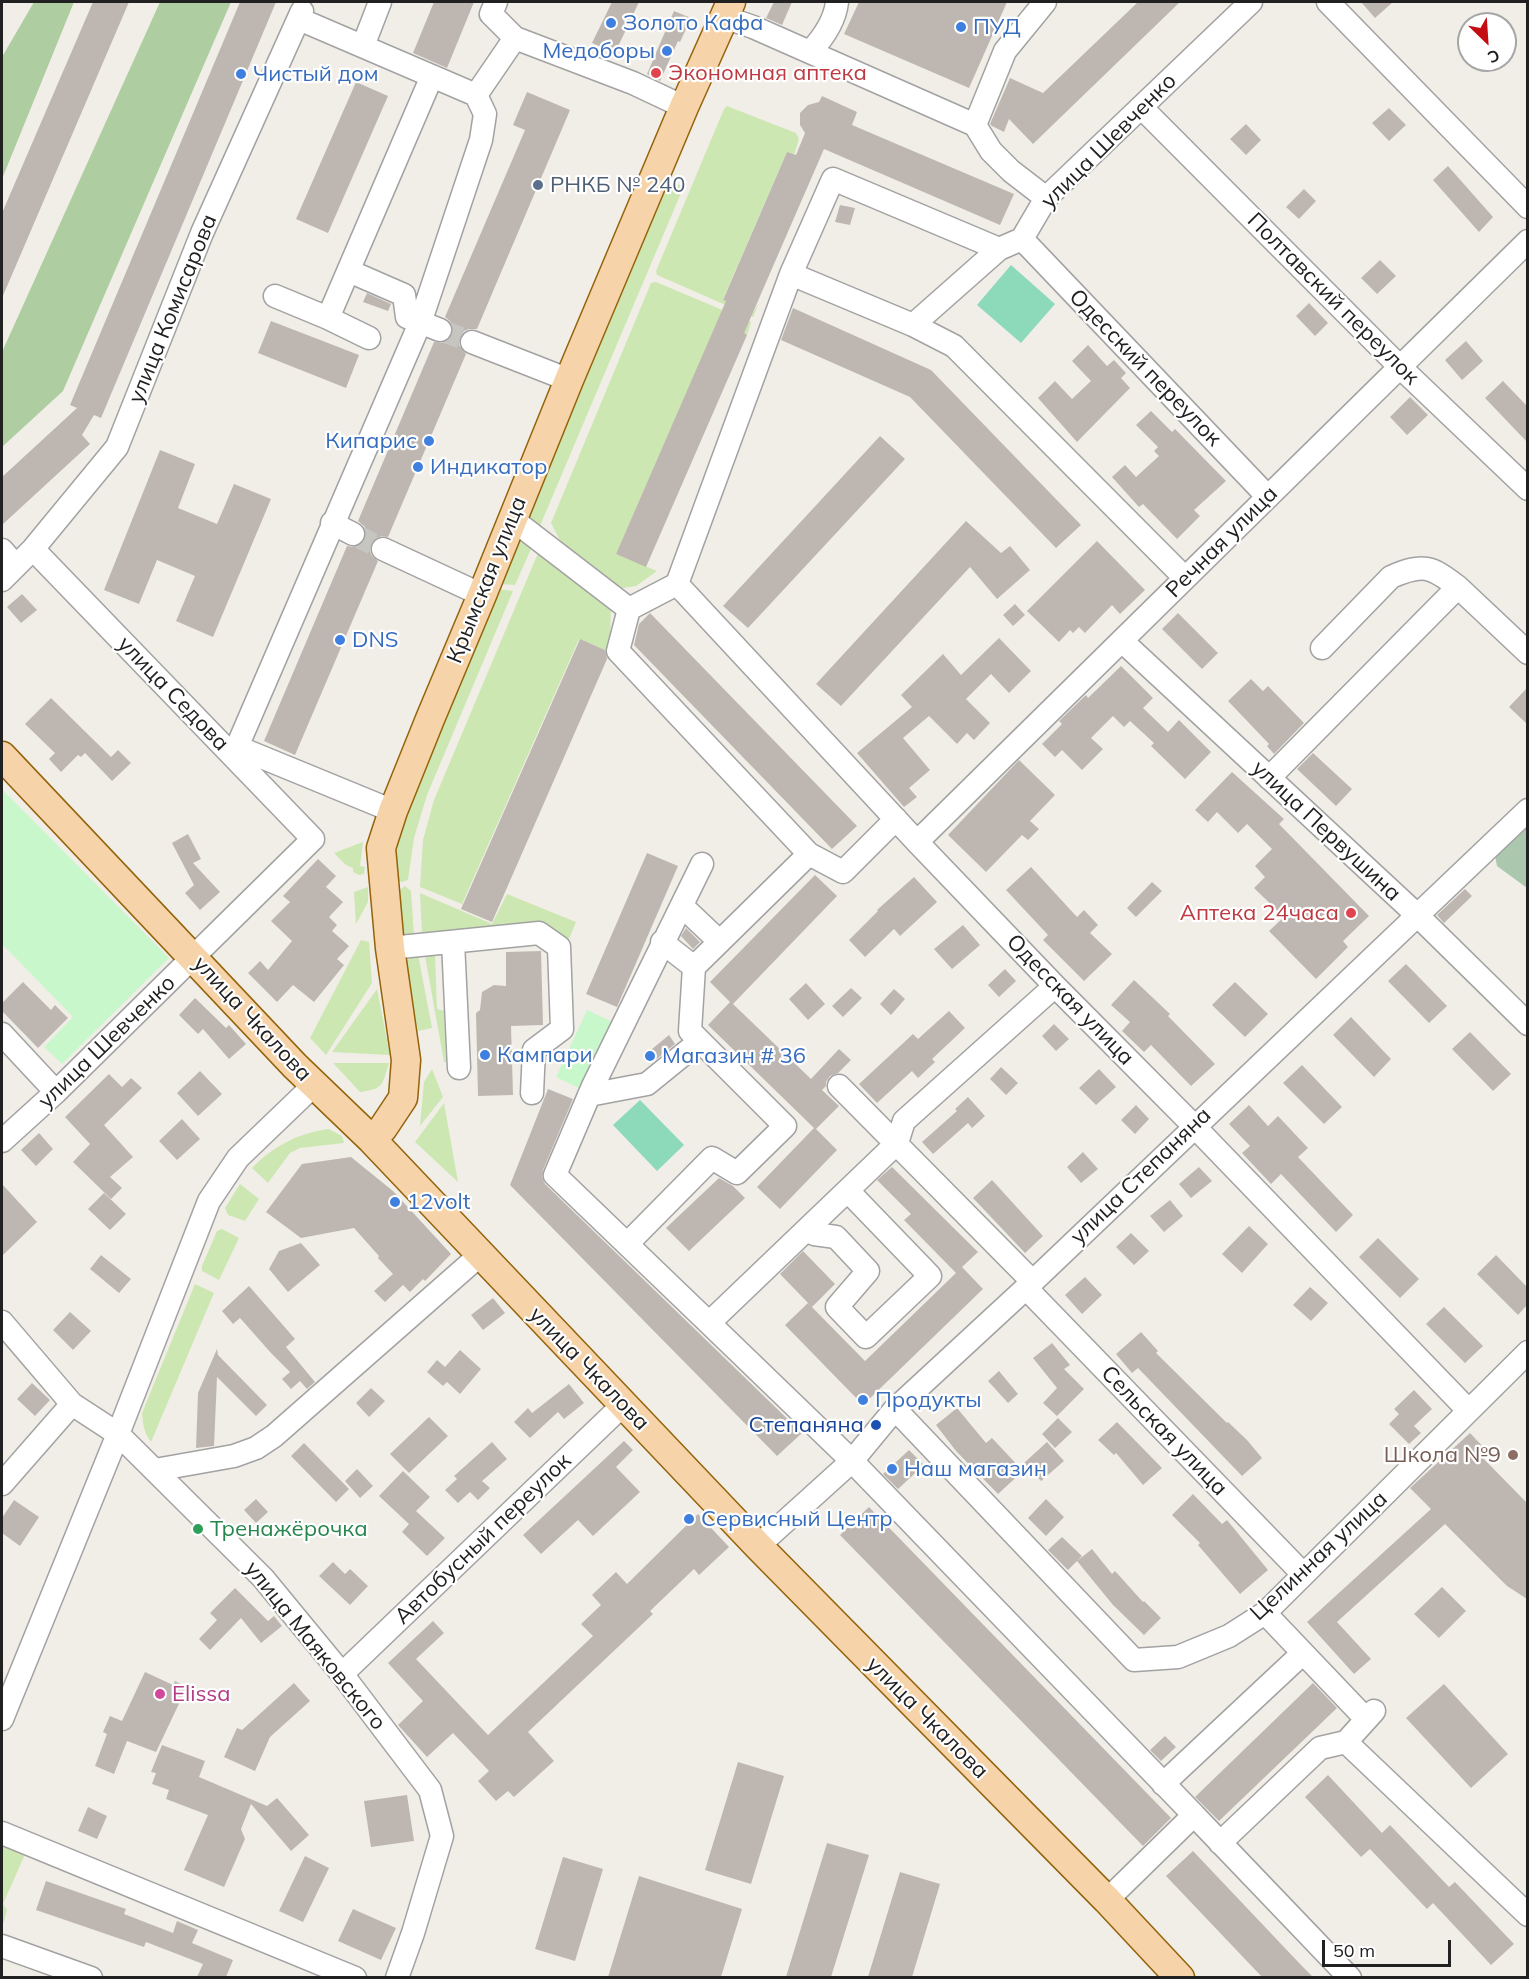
<!DOCTYPE html>
<meta charset="utf-8">
<style>
body{margin:0}
#map{position:relative;width:1529px;height:1979px;overflow:hidden;background:#f1eee8;font-family:Mulish,sans-serif}
canvas{display:block}
.frame{position:absolute;inset:0;border:3px solid #212121;pointer-events:none}
.north{position:absolute;left:1457px;top:12px;width:60px;height:60px;box-sizing:border-box;background:#fff;border:2px solid #a6a6a6;border-radius:50%;rotate:155deg;font-size:16px;font-weight:700;line-height:24px;text-align:center;color:#212121}
.north::after{content:'';display:block;margin:auto;width:21px;height:27px;background:#c40d12;clip-path:polygon(50% 0,100% 100%,50% 72%,0 100%)}
.scale{position:absolute;left:1322px;top:1940px;width:129px;height:27px;box-sizing:border-box;border:3px solid #212121;border-top:0;padding-left:8px;font-size:18px;line-height:21px;white-space:nowrap;color:#212121;-webkit-text-stroke:4px #fff;paint-order:stroke}
</style>
<div id="map">
<canvas width="1529" height="1979"></canvas>
<div class="frame"></div>
<div class="north">С</div>
<div class="scale">50 m</div>
</div>
<script>
const ctx = document.querySelector('canvas').getContext('2d');
ctx.lineJoin = 'round';
function fill(path, color) {
  ctx.fillStyle = color;
  ctx.fill(path, 'evenodd');
}
function stroke(path, color, width, dash) {
  ctx.strokeStyle = color;
  ctx.lineWidth = width;
  ctx.lineCap = dash ? 'butt' : 'round';
  ctx.setLineDash(dash || []);
  ctx.stroke(path);
}
function write(font, color, halo, rows, align = 'center') {
  ctx.font = font + ' Mulish,sans-serif';
  ctx.lineWidth = 4.5;
  ctx.setLineDash([]);
  ctx.textBaseline = 'middle';
  ctx.strokeStyle = halo;
  ctx.fillStyle = color;
  for (const [text, x, y, turn = 0] of rows) {
    ctx.save();
    ctx.translate(x, y);
    ctx.rotate((+turn || 0) * Math.PI / 180);
    ctx.textAlign = isNaN(turn) ? turn : align;
    if (halo) ctx.strokeText(text, 0, 0);
    ctx.fillText(text, 0, 0);
    ctx.restore();
  }
}
fill(new Path2D(`
 M727,106L796,133L799,139L794,155L787,152L723,299L753,312L759,303L753,317L657,275L656,271L724,109Z
 M669,182L684,186L537,533L525,524Z
 M656,282L751,322L747,335L717,323L616,554L657,571L636,586L617,589L563,546L551,523L651,283Z
 M522,531L535,540L515,585L500,584Z
 M541,546L611,602L610,652L579,639L462,904L420,887L423,840L434,800Z
 M497,589L513,591L427,795L414,838L408,880L402,882L398,881C389,828 424,764 444,716C462,674 479,631 497,589Z
 M363,842L360,866L365,867L364,874L359,875L353,872V868L346,865L334,853Z
 M405,886L411,891L414,936L402,938L398,891Z
 M368,887V902L356,924L354,892Z
 M420,893L492,924L507,894L576,922L566,946L560,933L542,924L422,935Z
 M361,940L369,942L372,983L326,1055L310,1038Z
 M418,954L432,1028L418,1031L405,961Z
 M435,954L437,1009L444,1011L446,1062H444L425,956Z
 M377,989L390,1055L332,1052Z
 M333,1063H389C382,1085 384,1089 360,1092Z
 M432,1069L443,1097L420,1126L424,1082Z
 M444,1103L458,1182L415,1142Z
 M329,1129L342,1136L344,1143L300,1148L290,1153L268,1183L252,1168C272,1147 300,1132 329,1129Z
 M240,1184L259,1199L245,1221L228,1215L225,1208Z
 M222,1229L239,1238L219,1280L202,1271V1266L217,1231Z
 M195,1284L214,1293L151,1442C144,1433 143,1424 142,1413Z
 M2,1842L26,1852L3,1904L7,1910L2,1928Z`), '#cde7b2');
fill(new Path2D(`
 M34,2H74L2,179V57Z
 M160,2H231L63,391L2,447V352Z`), '#aecda0');
fill(new Path2D(`
 M1527,817V888L1497,866L1494,850Z`), '#abc8af');
fill(new Path2D(`
 M2,789L169,958L62,1064L44,1047L73,1017L2,944Z
 M587,1010L615,1023L583,1090L556,1077Z`), '#c9f7cc');
fill(new Path2D(`
 M1011,265L1055,304L1021,343L977,305Z
 M640,1100L684,1145L657,1171L613,1125Z`), '#8cdaba');
fill(new Path2D(`
 M93,2H129L2,298V213Z
 M240,2H276L101,418L94,415L82,435L90,444L2,525V477L77,408L70,405Z
 M434,2H474L447,68L413,53Z
 M612,2H639L615,53L592,43Z
 M774,2H792L782,25L766,18Z
 M859,2H1007L969,88L844,34Z
 M1138,2H1180L1033,144L1009,119L1004,132L992,126L990,124L1010,78L1043,93Z
 M1361,2H1393L1375,18Z
 M674,11L691,18L680,42L678,41L660,81L647,74Z
 M356,82L388,96L328,233L296,219Z
 M527,92L570,110L477,329H469L464,331L460,337L459,345L466,354L388,537L382,536L376,538L371,544L370,551L372,556L378,561L295,755L264,741L347,546L354,547L360,546L365,540L366,533L365,527L358,521L434,342L443,343L448,341L452,335L453,327L450,321L445,317L525,130L513,125Z
 M822,96L857,112L852,125L1014,194L1000,225L824,149L744,333L747,335L646,567L616,554L726,301L723,300L787,152L796,155L805,133L800,125V113L808,105L819,102Z
 M1389,108L1406,125L1389,141L1372,123Z
 M1246,124L1261,140L1246,155L1230,139Z
 M1448,166L1493,217L1479,232L1433,180Z
 M1304,189L1316,201L1299,219L1286,207Z
 M840,205L855,208L850,225L835,222Z
 M1380,260L1396,276L1377,294L1361,278Z
 M367,293L391,304L388,311L363,302Z
 M1309,303L1328,323L1315,336L1296,316Z
 M793,308L931,370L1081,525L1056,548L910,397L781,340Z
 M271,321L359,355L346,388L258,353Z
 M1466,341L1483,361L1462,380L1445,360Z
 M1088,345L1107,366L1114,360L1126,373L1121,378L1130,388L1077,442L1038,398L1055,381L1072,399L1091,381L1072,361Z
 M1503,381L1527,406V442L1485,398Z
 M1410,397L1428,415L1407,435L1390,417Z
 M1151,411L1172,432L1175,429L1226,481L1194,510L1200,516L1177,539L1143,504L1139,507L1112,477L1125,465L1136,477L1159,456L1154,451L1158,447L1136,425Z
 M880,436L905,459L748,628L723,606Z
 M160,450L195,464L178,508L217,524L234,484L271,499L213,637L176,621L195,576L157,560L139,604L104,590Z
 M966,521L1001,553L1010,546L1030,570L997,599L970,567L841,706L816,684Z
 M1097,541L1145,590L1120,614L1112,605L1085,633L1079,627L1073,633L1070,630L1059,642L1027,611Z
 M22,594L37,610L21,623L7,607Z
 M1015,604L1025,615L1013,626L1003,615Z
 M650,613L857,826L832,849L634,645L639,624Z
 M1178,613L1218,653L1202,669L1162,629Z
 M999,638L1031,671L1009,693L991,674L966,699L990,723L974,740L967,733L957,744L929,716L903,738L930,770L909,788L917,797L904,807L857,753L912,707L901,695L943,654L961,675Z
 M580,639L605,650L607,659L492,922L461,909Z
 M1121,666L1153,698L1143,708L1168,732L1179,720L1211,752L1185,779L1151,746L1154,743L1130,721L1124,727L1113,716L1091,738L1103,749L1082,770L1062,750L1055,757L1042,744L1062,724L1059,721L1086,695L1088,698Z
 M1251,679L1263,691L1268,686L1304,723L1274,754L1267,746L1269,744L1228,701Z
 M1527,688V724L1509,707Z
 M51,698L111,757L118,750L131,763L112,781L85,753L81,757L78,755L61,772L49,759L55,753L25,724Z
 M1313,753L1352,789L1336,806L1297,769Z
 M1019,760L1055,795L1030,821L1039,829L1028,840L1022,835L986,872L948,835Z
 M1232,772L1284,819L1279,824L1369,916L1343,941L1348,947L1316,979L1269,931L1284,917L1254,888L1265,877L1255,866L1272,849L1247,824L1238,833L1217,812L1208,822L1195,810Z
 M188,834L201,859L193,863L220,892L200,910L185,893L194,885L172,843Z
 M647,853L678,866L617,1007L586,994Z
 M318,859L336,876L326,887L343,902L329,917L337,925L332,931L349,946L337,959L344,965L314,1002L293,985L277,1002L248,973L260,961L268,970L292,941L271,921L290,902L283,896Z
 M1031,867L1077,917L1084,910L1098,925L1090,933L1112,954L1084,981L1043,940L1048,935L1006,890Z
 M815,875L837,896L733,1004L811,1079L839,1049L851,1060L838,1073L830,1076L826,1082V1086L822,1090L839,1106L816,1129L837,1150L780,1209L757,1187L814,1128L708,1025L730,1002L710,982Z
 M914,877L937,902L900,936L894,929L865,957L849,940L878,911L877,910Z
 M1152,882L1162,891L1136,917L1127,908Z
 M1465,889L1472,896L1444,923L1437,915Z
 M963,925L980,945L952,969L934,949Z
 M686,928L700,942L693,949L681,936Z
 M541,951L543,1025L511,1026L513,1095L478,1096L476,1013L480,1010L482,992L494,985L506,986V952Z
 M1406,964L1447,1006L1429,1023L1388,981Z
 M1005,969L1016,981L999,997L988,985Z
 M1134,980L1170,1014L1168,1016L1215,1064L1191,1086L1151,1045L1144,1052L1122,1031L1130,1022L1111,1005Z
 M23,982L51,1010L55,1005L68,1018L38,1048L2,1011V1003Z
 M1235,982L1268,1014L1245,1037L1212,1005Z
 M806,983L825,1004L808,1020L789,999Z
 M851,988L862,998L843,1017L832,1006Z
 M894,989L905,999L891,1015L880,1004Z
 M195,998L226,1028L229,1025L246,1044L229,1059L203,1029L198,1034L179,1015Z
 M949,1011L965,1028L932,1059L935,1062L918,1078L912,1071L877,1103L859,1084L913,1034L918,1039Z
 M1351,1017L1391,1059L1374,1077L1333,1035Z
 M1054,1024L1069,1039L1056,1051L1042,1036Z
 M1470,1032L1511,1074L1493,1091L1452,1049Z
 M669,1035L675,1044L653,1062L646,1054Z
 M1302,1065L1342,1107L1324,1124L1283,1083Z
 M1001,1067L1018,1083L1006,1095L990,1079Z
 M1099,1069L1116,1087L1096,1105L1079,1088Z
 M200,1071L222,1094L198,1116L177,1093Z
 M109,1074L122,1087L131,1078L142,1088L104,1125L133,1157L110,1177L122,1188L111,1199L73,1162L90,1144L65,1117Z
 M548,1089L573,1099L543,1170L542,1177L545,1184L802,1433L777,1456L510,1185Z
 M968,1097L985,1116L972,1128L968,1123L933,1154L922,1142L957,1111L955,1109Z
 M1136,1105L1149,1119L1135,1134L1121,1120Z
 M1249,1105L1268,1126L1278,1116L1308,1148L1298,1157L1353,1215L1336,1232L1281,1174L1271,1184L1242,1153L1250,1146L1229,1124Z
 M182,1119L200,1139L177,1160L159,1141Z
 M39,1133L53,1149L36,1166L21,1150Z
 M1083,1152L1098,1169L1081,1183L1067,1167Z
 M351,1157L393,1191L451,1254L425,1281L423,1279L410,1292L403,1285L385,1302L374,1291L393,1274L378,1258L379,1256L354,1228L301,1238L266,1212L302,1164Z
 M892,1167L978,1252L962,1267L983,1289L863,1405L785,1325L808,1303L865,1361L956,1273L904,1220L911,1214L877,1180Z
 M1199,1167L1212,1181L1191,1198L1179,1184Z
 M719,1178L733,1186L745,1198L689,1251L666,1228Z
 M992,1180L1043,1236L1025,1253L973,1198Z
 M2,1184L37,1222L2,1256Z
 M104,1193L126,1214L110,1230L88,1209Z
 M1170,1200L1183,1216L1164,1232L1150,1216Z
 M1249,1226L1268,1244L1242,1273L1222,1254Z
 M1131,1233L1149,1251L1134,1265L1116,1247Z
 M1378,1238L1419,1279L1400,1298L1359,1257Z
 M301,1243L320,1265L288,1292L269,1269L279,1251Z
 M803,1251L835,1284L812,1307L780,1274Z
 M101,1255L131,1279L119,1293L90,1269Z
 M1496,1255L1527,1287V1305L1518,1315L1477,1274Z
 M1085,1277L1102,1295L1082,1314L1065,1295Z
 M249,1286L295,1339L286,1347L315,1382L307,1389L300,1381L291,1389L282,1379L290,1372L271,1353L240,1318L233,1324L222,1311Z
 M1310,1287L1328,1303L1311,1321L1293,1305Z
 M493,1298L505,1313L483,1330L471,1315Z
 M1444,1307L1483,1346L1465,1363L1426,1324Z
 M70,1312L91,1331L73,1350L53,1330Z
 M1141,1332L1158,1351L1156,1353L1227,1423L1228,1422L1247,1440L1262,1458L1242,1476L1138,1368L1132,1373L1116,1354Z
 M1052,1343L1070,1365L1064,1369L1084,1389L1057,1416L1043,1403L1057,1388L1033,1358Z
 M217,1349L218,1355L267,1405L256,1416L217,1377L214,1446L196,1448L198,1393Z
 M460,1350L481,1369L460,1394L447,1382L443,1386L427,1372L437,1360L445,1367Z
 M999,1371L1018,1394L1008,1403L988,1381Z
 M32,1383L50,1400L35,1416L17,1399Z
 M569,1384L584,1403L564,1419L558,1412L530,1438L514,1422L528,1408L532,1413Z
 M371,1388L385,1401L369,1417L356,1403Z
 M1414,1390L1432,1409L1414,1426L1421,1433L1409,1444L1389,1424L1399,1414L1394,1409Z
 M957,1408L986,1443L992,1438L1023,1471L998,1494L956,1451L936,1425Z
 M429,1417L448,1436L409,1473L390,1454Z
 M1058,1418L1072,1432L1055,1448L1042,1434Z
 M1117,1422L1162,1468L1143,1485L1116,1453L1114,1455L1098,1440Z
 M1470,1433L1487,1451L1482,1457L1527,1503V1599L1507,1586L1445,1524L1337,1622L1371,1659L1354,1674L1307,1622L1431,1509L1410,1488Z
 M624,1441L633,1450L616,1467L640,1492L593,1536L578,1520L541,1554L523,1535Z
 M492,1442L507,1459L482,1481L490,1488L478,1500L470,1492L458,1503L445,1490L457,1479L454,1476Z
 M1047,1442L1064,1461L1041,1481L1024,1463Z
 M304,1443L349,1489L336,1502L291,1456Z
 M909,1450L924,1465L898,1489L883,1474Z
 M357,1469L373,1486L360,1498L345,1481Z
 M403,1471L430,1497L416,1511L445,1538L427,1556L402,1532L409,1524L379,1496Z
 M1193,1494L1222,1524L1227,1520L1268,1570L1240,1594L1198,1545L1200,1543L1172,1515Z
 M256,1499L268,1512L256,1523L244,1510Z
 M1046,1499L1064,1517L1046,1536L1028,1518Z
 M14,1500L39,1517L20,1546L2,1533V1518Z
 M869,1507L1171,1818L1143,1846L840,1535Z
 M698,1514L729,1547L699,1575L694,1569L650,1611L653,1614L528,1732L554,1761L514,1797L508,1791L496,1801L478,1781L489,1771L453,1733L427,1757L398,1725L423,1701L388,1663L433,1621L444,1633L416,1659L488,1735L593,1636L581,1624L601,1605L592,1595L616,1572L627,1584Z
 M1062,1537L1082,1556L1068,1570L1048,1550Z
 M1092,1549L1112,1574L1115,1571L1143,1602L1144,1601L1161,1618L1144,1635L1113,1605L1077,1561Z
 M333,1562L345,1574L350,1569L368,1586L350,1605L319,1576Z
 M1442,1587L1466,1611L1439,1638L1414,1614Z
 M235,1588L268,1621L274,1616L282,1626L261,1643L241,1618L210,1650L199,1639L217,1620L210,1613Z
 M145,1672L173,1685L175,1681L187,1687L156,1752L127,1741L114,1774L95,1766L107,1734L103,1732L110,1716L122,1721Z
 M294,1683L310,1701L270,1737L255,1771L224,1757L237,1728L242,1730Z
 M1313,1683L1337,1708L1219,1821L1195,1797Z
 M1444,1684L1508,1754L1471,1788L1406,1718Z
 M1165,1736L1176,1747L1161,1761L1150,1750Z
 M162,1745L205,1761L199,1777L267,1806L277,1798L309,1835L291,1851L251,1804L241,1829L245,1839L224,1887L184,1870L208,1815L166,1799L169,1790L152,1784L156,1773L151,1772Z
 M738,1762L784,1776L751,1884L705,1870Z
 M1328,1775L1382,1833L1390,1825L1449,1887L1455,1882L1514,1944L1491,1965L1433,1903L1427,1909L1370,1849L1361,1857L1305,1797Z
 M407,1795L414,1841L371,1847L364,1801Z
 M88,1807L107,1816L97,1839L78,1831Z
 M827,1843L869,1855L831,1977H786Z
 M1193,1851L1301,1965L1313,1977H1262L1166,1876Z
 M305,1856L329,1868L303,1922L279,1911Z
 M563,1857L603,1869L575,1961L535,1949Z
 M900,1872L940,1884L912,1977H868Z
 M639,1876L742,1909L721,1977H608Z
 M46,1881L126,1909L124,1914L173,1933L177,1921L198,1930L192,1943L233,1960L226,1977H197L203,1964L146,1942L144,1947L36,1910Z
 M353,1909L396,1928L381,1960L338,1941Z`), '#beb7b1');
stroke(new Path2D(`
 M440,330L472,342
 M353,534L383,549`), '#c7c5c0', 22, [22, 11]);
const minor = new Path2D(`
 M496,2L491,14L515,38
 M1328,2L1528,207
 M724,17L753,27L975,125L1005,51L1045,2
 M299,19L476,95L515,38L633,83L684,107
 M363,46L380,2
 M810,52C823,38 835,21 837,2
 M1141,107L1400,367L1528,489
 M975,125L991,151L1011,171L1046,198
 M1022,239L1268,497
 M349,271L404,295L407,317L440,330
 M791,274L913,325L954,346L1185,578
 M275,296L328,318L432,76
 M328,318L369,338
 M913,325L999,249L1022,239L1046,198L1251,2
 M472,342L569,380
 M512,519L629,609
 M332,523L353,534
 M383,549L482,595
 M2,550L16,566
 M2,580L33,549L117,447L202,233L302,11
 M677,584L917,842L1055,986L1194,1126L1468,1410
 M1122,641L1417,915L1528,1024
 M1322,648L1391,577C1423,563 1431,566 1458,587
 M1269,778L1458,587L1528,653
 M393,811L242,749L240,740L420,323L481,140L485,114L476,95
 M917,842L1528,241
 M809,854L843,872L896,819
 M702,864L593,1086L555,1175L709,1323
 M682,906L719,941
 M453,942L459,1068
 M662,942L694,967
 M390,948L539,933L559,947L562,1029L534,1050L532,1093
 M1055,986L904,1121L897,1143L709,1323L852,1461L1194,1815
 M2,1034L56,1092
 M839,1086L1032,1281
 M589,1095L647,1084L700,1041
 M2,1141L56,1092L313,839L33,549
 M809,1229L814,1234L836,1237L868,1271L837,1307L866,1337L930,1276L848,1191
 M628,1243L712,1158L737,1173L785,1126L690,1031L694,967L809,854L618,651L629,609L677,584L791,274L833,179L999,249
 M1026,1288L1303,1574
 M2,1322L72,1404L118,1434L263,1578L342,1674L430,1790L442,1836L413,1933L397,1978
 M895,1409L1134,1660L1178,1657L1229,1636L1265,1613L1528,1352
 M155,1470L234,1456L256,1448L274,1436L480,1255
 M2,1484L72,1404
 M758,1546L852,1461L895,1409L1026,1288L1528,810
 M1265,1613L1366,1719
 M342,1674L624,1404
 M2,1719L118,1434L209,1201L238,1158L314,1085
 M1346,1742L1528,1915
 M1163,1784L1303,1653
 M2,1833L355,1978
 M1220,1843L1320,1748L1346,1742L1374,1711
 M1107,1900L1194,1815L1350,1978
 M2,1946L91,1978`);
const major = new Path2D(`
 M2,756L295,1066L372,1140L758,1546L1107,1900L1180,1978
 M372,1140L383,1128L403,1098L406,1060L390,948L381,848L393,811L430,719L482,595L569,380L684,107L731,2`);
stroke(minor, '#a2a2a2', 25);
stroke(major, '#94630a', 31);
stroke(minor, '#fff', 22);
stroke(major, '#f6d3a8', 28);
for (const [x, y, r, color] of [
 [611,23,6,"#3f7fe0"],
 [961,27,6,"#3f7fe0"],
 [667,51,6,"#3f7fe0"],
 [656,73,6,"#e0444e"],
 [241,74,6,"#3f7fe0"],
 [538,185,6,"#5c6f8a"],
 [429,441,6,"#3f7fe0"],
 [418,467,6,"#3f7fe0"],
 [340,640,6,"#3f7fe0"],
 [1351,913,6,"#e0444e"],
 [485,1055,6,"#3f7fe0"],
 [650,1056,6,"#3f7fe0"],
 [395,1202,6,"#3f7fe0"],
 [863,1400,6,"#3f7fe0"],
 [876,1425,6,"#1a4fb4"],
 [1513,1455,6,"#8d6e63"],
 [892,1469,6,"#3f7fe0"],
 [689,1519,6,"#3f7fe0"],
 [198,1529,6,"#2e9e5b"],
 [160,1694,6,"#d1479c"]
]) {
  const dot = new Path2D();
  dot.arc(x, y, r, 0, 2 * Math.PI);
  ctx.fillStyle = color;
  ctx.fill(dot);
  stroke(dot, '#fff', 2);
}
write('22px', '#366cbe', '#fff', [
 ["Золото Кафа",623,23],
 ["ПУД",973,27],
 ["Медоборы",655,51,"right"],
 ["Чистый дом",253,74],
 ["Кипарис",417,441,"right"],
 ["Индикатор",430,467],
 ["DNS",352,640],
 ["Кампари",497,1055],
 ["Магазин # 36",662,1056],
 ["12volt",407,1202],
 ["Продукты",875,1400],
 ["Наш магазин",904,1469],
 ["Сервисный Центр",701,1519]
], 'left');
write('22px', '#be3a42', '#fff', [
 ["Экономная аптека",668,73],
 ["Аптека 24часа",1339,913,"right"]
], 'left');
write('22px', '#212121', '#fff', [
 ["улица Шевченко",1109,141,-45],
 ["Полтавский переулок",1333,299,45],
 ["улица Комисарова",173,309,-68],
 ["Одесский переулок",1145,368,46],
 ["Речная улица",1222,542,-45],
 ["Крымская улица",487,580,-68],
 ["улица Седова",173,694,46],
 ["улица Первушина",1326,831,43],
 ["Одесская улица",1070,1000,46],
 ["улица Чкалова",252,1019,47],
 ["улица Шевченко",107,1042,-44],
 ["улица Степаняна",1141,1176,-44],
 ["улица Чкалова",589,1369,46],
 ["Сельская улица",1164,1431,46],
 ["Автобусный переулок",483,1539,-44],
 ["Целинная улица",1319,1556,-43],
 ["улица Маяковского",315,1646,51],
 ["улица Чкалова",927,1718,45]
]);
write('22px', '#4e5e75', '#fff', [
 ["РНКБ № 240",550,185]
], 'left');
write('22px', '#164399', '#fff', [
 ["Степаняна",864,1425]
], 'right');
write('22px', '#785e54', '#fff', [
 ["Школа №9",1501,1455]
], 'right');
write('22px', '#27864d', '#fff', [
 ["Тренажёрочка",210,1529]
], 'left');
write('22px', '#b23c85', '#fff', [
 ["Elissa",172,1694]
], 'left');
</script>
